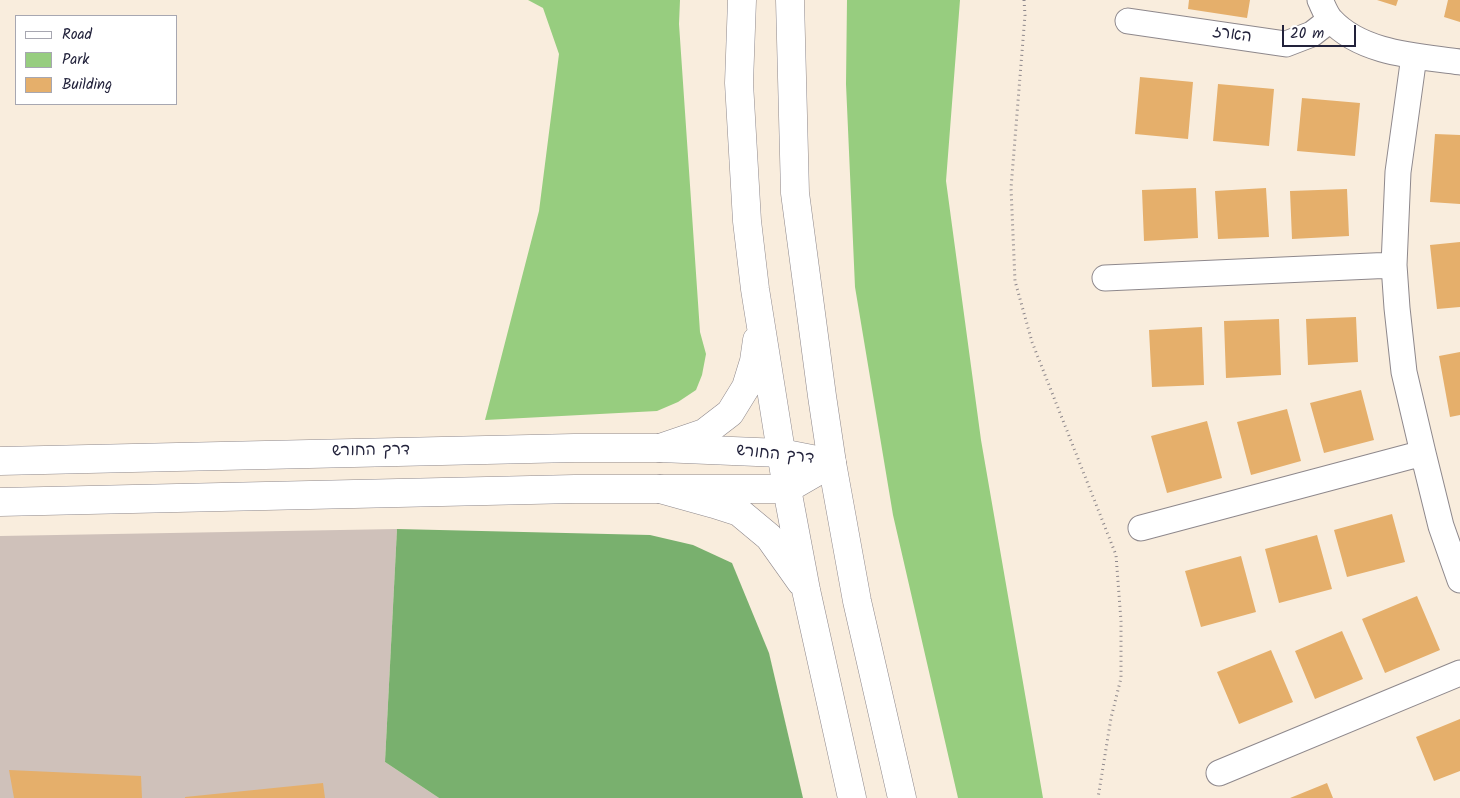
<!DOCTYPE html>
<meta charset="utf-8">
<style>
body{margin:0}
#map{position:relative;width:1460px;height:798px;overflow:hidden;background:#f9eddd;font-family:Kalam,sans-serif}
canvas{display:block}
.legend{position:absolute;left:15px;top:15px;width:162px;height:90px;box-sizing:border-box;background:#fff;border:1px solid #a7a7b1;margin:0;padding:6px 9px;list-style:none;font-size:15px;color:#22223b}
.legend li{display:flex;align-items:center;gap:10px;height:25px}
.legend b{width:25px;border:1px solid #a7a7b1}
.scale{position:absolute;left:1282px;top:25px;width:74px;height:22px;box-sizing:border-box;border:2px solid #22223b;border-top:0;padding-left:6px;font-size:15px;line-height:18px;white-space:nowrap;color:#22223b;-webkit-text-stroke:4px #fff;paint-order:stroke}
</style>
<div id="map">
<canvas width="1460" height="798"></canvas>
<ul class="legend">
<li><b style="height:6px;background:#fff"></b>Road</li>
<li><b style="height:14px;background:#97cd7f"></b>Park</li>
<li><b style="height:14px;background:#e5af6b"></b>Building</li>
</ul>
<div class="scale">20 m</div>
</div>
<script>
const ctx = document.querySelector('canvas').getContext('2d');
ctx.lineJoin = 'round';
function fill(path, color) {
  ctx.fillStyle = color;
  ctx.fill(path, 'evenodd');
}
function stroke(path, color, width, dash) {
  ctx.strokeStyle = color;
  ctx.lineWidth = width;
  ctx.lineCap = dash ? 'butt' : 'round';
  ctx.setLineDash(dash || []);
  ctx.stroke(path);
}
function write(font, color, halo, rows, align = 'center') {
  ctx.font = font + ' Kalam,"Playpen Sans Hebrew",sans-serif';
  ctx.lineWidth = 4;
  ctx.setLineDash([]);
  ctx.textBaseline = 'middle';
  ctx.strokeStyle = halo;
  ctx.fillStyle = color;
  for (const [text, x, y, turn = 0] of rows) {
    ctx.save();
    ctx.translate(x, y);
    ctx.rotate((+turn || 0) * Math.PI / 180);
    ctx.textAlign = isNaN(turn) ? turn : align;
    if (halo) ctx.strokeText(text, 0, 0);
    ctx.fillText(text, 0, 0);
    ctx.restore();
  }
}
fill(new Path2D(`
 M397,529L385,762L439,798H0V536Z`), '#cfc1ba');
fill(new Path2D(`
 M528,0H680L679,24L700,332L706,354L702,375L696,390L678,402L657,411L485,420L539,211L559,54L543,8Z
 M847,0H960L946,181L981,440L1043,798H958L893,515L855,287L846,84Z`), '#97cd7f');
fill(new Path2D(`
 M397,529L650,535L693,545L732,563L769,653L803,798H439L385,762Z`), '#79b06e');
fill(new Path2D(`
 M1189,0H1250L1247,18L1188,9Z
 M1377,0H1398L1396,6Z
 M1448,0H1460V22L1444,17Z
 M1140,77L1193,82L1188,139L1135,134Z
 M1218,84L1274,89L1269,146L1213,141Z
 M1302,98L1360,103L1355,156L1297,151Z
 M1435,134L1460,135V204L1430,202Z
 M1196,188L1198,238L1144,241L1142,190Z
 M1266,188L1269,237L1218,239L1215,191Z
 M1347,189L1349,236L1292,239L1290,191Z
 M1460,242V307L1437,309L1430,245Z
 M1356,317L1358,362L1308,365L1306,319Z
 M1279,319L1281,375L1226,378L1224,321Z
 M1202,327L1204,385L1152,387L1149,330Z
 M1460,352V415L1450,417L1439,356Z
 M1361,390L1374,440L1324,453L1310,403Z
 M1287,409L1301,461L1251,475L1237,422Z
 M1207,421L1222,478L1167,493L1151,436Z
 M1392,514L1405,562L1347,577L1334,530Z
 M1317,535L1332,589L1279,603L1265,549Z
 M1241,556L1256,612L1201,627L1185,571Z
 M1417,596L1440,650L1385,673L1362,619Z
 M1342,631L1363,679L1315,699L1295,651Z
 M1271,650L1293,702L1239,724L1217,672Z
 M1460,719V771L1434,781L1416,737Z
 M9,770L141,776L142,798H14Z
 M323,783L325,798H185V797Z
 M1327,783L1333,798H1290Z`), '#e5af6b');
const street = new Path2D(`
 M1320,0C1323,6 1326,15 1331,20C1362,54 1418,56 1460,62
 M1128,21L1286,44L1312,34L1330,20
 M1414,56L1398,172L1394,265L1397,308L1404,372L1423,453L1441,526L1460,580
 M1105,278L1394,265
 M1141,528L1423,453
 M1219,773L1460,673`);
const secondary = new Path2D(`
 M0,461L574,448H660L781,453L832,463
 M0,502L575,489H787L832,463`);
const primary = new Path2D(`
 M742,0L739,83L747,221L755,289L787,489L806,590L852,798
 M790,0L795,193L822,396L832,463L857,601L902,798
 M660,448L704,433L730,413L746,387L754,361L757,340
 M660,489L714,504L739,512L769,537L801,582`);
stroke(street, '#8e888c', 27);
stroke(secondary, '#8e888c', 29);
stroke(primary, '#8e888c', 29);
stroke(new Path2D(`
 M1024,0L1025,15L1011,188L1015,281L1032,342L1116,555L1121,621V678L1111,718L1098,798`), '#8e888c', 3, [1, 4]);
stroke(street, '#fff', 25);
stroke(secondary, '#fff', 28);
stroke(primary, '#fff', 28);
write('16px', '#22223b', '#fff', [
 ["הארז",1232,36,8],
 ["דרך החורש",371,452,-1],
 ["דרך החורש",775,456,6]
]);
</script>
